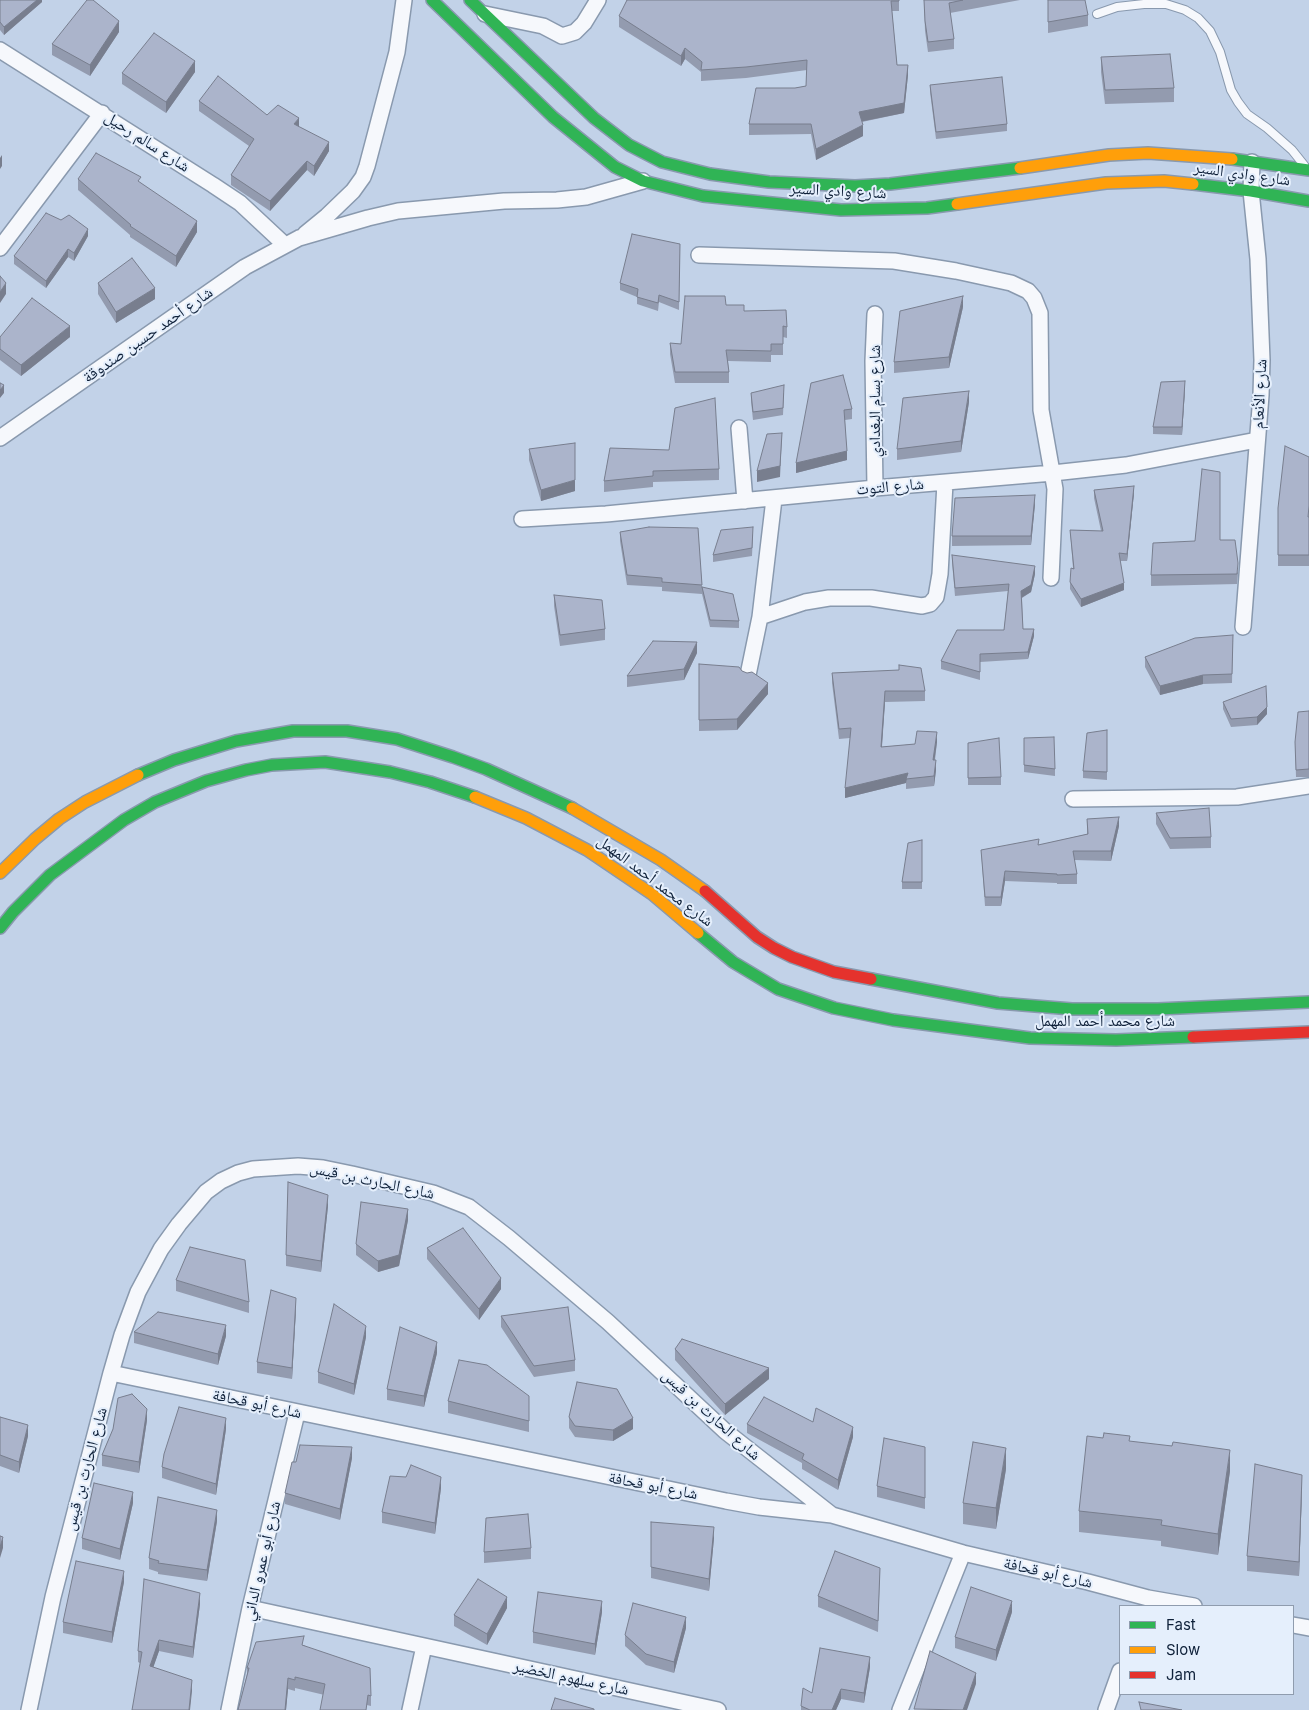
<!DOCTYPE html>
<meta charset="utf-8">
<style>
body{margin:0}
#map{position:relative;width:1309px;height:1710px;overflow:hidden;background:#c2d2e8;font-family:Inter,sans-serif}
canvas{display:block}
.legend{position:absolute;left:1119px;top:1605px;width:175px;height:90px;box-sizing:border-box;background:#e5effc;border:1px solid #8f9cae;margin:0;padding:6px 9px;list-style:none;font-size:15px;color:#0e2039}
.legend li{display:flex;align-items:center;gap:10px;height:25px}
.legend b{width:25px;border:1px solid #8f9cae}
</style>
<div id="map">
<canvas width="1309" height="1710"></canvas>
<ul class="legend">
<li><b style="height:6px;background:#30b455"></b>Fast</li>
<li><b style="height:6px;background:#ff9f0a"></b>Slow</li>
<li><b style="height:6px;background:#e5322d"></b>Jam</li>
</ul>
</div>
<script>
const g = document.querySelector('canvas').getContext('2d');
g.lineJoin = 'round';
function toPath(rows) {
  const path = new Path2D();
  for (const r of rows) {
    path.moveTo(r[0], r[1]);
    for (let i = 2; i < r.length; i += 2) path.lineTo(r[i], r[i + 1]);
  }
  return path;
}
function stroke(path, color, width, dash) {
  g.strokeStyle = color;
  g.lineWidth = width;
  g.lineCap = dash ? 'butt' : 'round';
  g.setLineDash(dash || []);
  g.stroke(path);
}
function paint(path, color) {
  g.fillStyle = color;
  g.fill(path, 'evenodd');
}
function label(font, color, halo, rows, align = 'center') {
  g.font = font + ' Inter,"Noto Naskh Arabic",sans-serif';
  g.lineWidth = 4;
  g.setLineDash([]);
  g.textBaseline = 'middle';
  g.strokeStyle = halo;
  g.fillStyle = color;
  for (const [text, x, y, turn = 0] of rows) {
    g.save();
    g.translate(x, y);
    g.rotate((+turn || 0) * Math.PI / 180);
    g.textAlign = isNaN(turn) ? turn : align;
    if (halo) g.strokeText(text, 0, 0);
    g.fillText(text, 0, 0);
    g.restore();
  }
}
const lane = toPath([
 [1097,14,1117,7,1144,4,1166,4,1185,10,1198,18,1210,31,1220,52,1231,90,1238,102,1247,114,1267,128,1292,150,1304,165]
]);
const street = toPath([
 [485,14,543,26,562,36,575,32,584,23,598,0],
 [0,50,213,185,240,203,285,245],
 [305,234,327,216,353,191,363,177,367,166,397,52,404,0],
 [0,248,102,113],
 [699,255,894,261,956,271,1011,283,1028,291,1034,298,1040,313,1041,410,1055,489,1051,578],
 [875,314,873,361,875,488],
 [739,428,745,501],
 [0,438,245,267,299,238,368,218,398,211,504,201,557,200,586,197,643,181],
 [522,519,606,514,875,488,1053,473,1126,465,1257,440],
 [760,617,805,602,829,598,871,598,922,606,930,604,936,597,940,574,945,483],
 [1243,627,1261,395,1262,360,1258,259,1251,191,1252,162],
 [748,675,760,617,774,499],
 [1073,799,1237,797,1309,786],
 [111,1373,726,1501,759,1507,832,1515,963,1553,1088,1582,1148,1598,1194,1606],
 [250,1608,718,1710],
 [1293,1625,1309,1628],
 [29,1710,53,1597,111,1373,122,1335,138,1292,161,1249,179,1224,206,1192,221,1181,238,1173,253,1169,298,1166,323,1168,352,1174,433,1193,469,1207,509,1238,608,1322,725,1431,832,1515],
 [229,1710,250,1608,297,1413],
 [410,1710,424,1646],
 [900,1710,963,1553],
 [1106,1710,1120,1671]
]);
const fast = toPath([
 [432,0,553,117,615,167,643,181,703,196,841,210,927,208,957,204],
 [470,0,594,118,629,145,662,162,710,174,769,182,855,186,890,184,1020,168],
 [1232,159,1309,170],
 [1193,184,1251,191,1309,201],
 [138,775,174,760,236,741,293,731,347,731,397,739,453,757,486,769,572,808],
 [0,928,13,912,50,875,124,820,155,802,206,781,246,770,272,765,325,762,390,772,430,782,475,797],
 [698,933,733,962,778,989,834,1008,893,1020,1030,1038,1116,1040,1193,1037],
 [871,979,998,1003,1072,1009,1158,1009,1309,1002]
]);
const slow = toPath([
 [1020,168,1109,155,1148,153,1232,159],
 [957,204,1106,183,1164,181,1193,184],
 [475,797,526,818,587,850,652,894,698,933],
 [572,808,661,860,705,891],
 [0,873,35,839,59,819,85,802,138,775]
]);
const jam = toPath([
 [705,891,757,937,774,948,792,957,834,972,871,979],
 [1193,1037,1309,1032]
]);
stroke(lane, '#8999ae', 10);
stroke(street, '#8999ae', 18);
stroke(fast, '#8999ae', 14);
stroke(slow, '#8999ae', 14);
stroke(jam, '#8999ae', 14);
stroke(lane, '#f6f8fc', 8);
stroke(street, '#f6f8fc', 15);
stroke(fast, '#30b455', 11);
stroke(slow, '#ff9f0a', 11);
stroke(jam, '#e5322d', 11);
paint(toPath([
 [0,0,42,0,42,2,4,35,0,30],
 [899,0,899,11,892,11,897,65,908,75,904,113,862,122,863,136,816,160,811,134,749,135,749,124,795,88,806,86,807,70,746,78,701,81,701,72,685,59,681,66,619,27,619,16],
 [924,0,1020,0,950,13,954,39,954,49,928,52,925,31],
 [1048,0,1088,15,1088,26,1048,33],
 [119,32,90,76,52,55,52,44],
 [1101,57,1174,88,1174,102,1105,104,1101,72],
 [195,72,166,113,122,84,122,73],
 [930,85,1007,124,1007,131,936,139,930,92],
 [199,101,267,115,299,127,329,151,314,176,307,170,270,211,231,185,231,175,249,146,199,111],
 [78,179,141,183,197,232,176,267,130,237,130,235,78,190],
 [88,236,74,261,68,257,46,288,14,264,14,256],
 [680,244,679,310,659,302,658,311,637,304,637,297,620,290,620,283],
 [98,283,155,299,116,323,98,294],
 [726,305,744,311,787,327,787,338,783,337,783,355,771,355,771,362,728,361,729,372,729,383,675,383,670,354,670,343,681,344],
 [963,307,949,368,894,373,894,362],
 [0,337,70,337,21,376,0,360],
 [811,383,852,409,852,419,845,420,847,460,796,473],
 [1185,389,1182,435,1153,434,1153,427],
 [751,393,784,393,783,415,753,420,751,401],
 [969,402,961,452,897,460,897,449],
 [610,448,719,469,719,480,653,482,653,487,604,492,604,481],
 [529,449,575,491,541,501,529,460],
 [1309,457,1309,566,1278,566,1278,508],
 [1094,490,1134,493,1127,561,1120,561,1124,590,1081,607,1070,589,1070,582,1073,568,1070,530,1101,531,1094,498],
 [1035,504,1031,545,952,546,952,536],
 [698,528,702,587,739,621,739,628,710,627,702,594,662,591,662,587,627,585,620,541,620,532],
 [753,534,752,556,713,562,713,555],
 [1220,540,1238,573,1237,584,1151,586,1151,575],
 [952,555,1035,574,1031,592,1022,598,1023,629,1034,636,1028,659,980,662,980,680,941,669,941,661,1004,630,1008,591,955,596,952,562],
 [554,595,605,629,605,640,560,646,554,606],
 [1233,635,1232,683,1203,684,1160,695,1145,667,1145,657],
 [697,653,684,680,627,687,627,676],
 [699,664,742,671,768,694,737,730,699,731],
 [832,673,925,691,925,701,885,702,882,747,937,742,935,760,936,770,934,786,906,789,906,783,845,798,850,738,839,739,832,683],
 [1223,702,1267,714,1257,725,1231,727,1223,709],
 [1309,711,1309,777,1296,777,1295,742],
 [1107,730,1107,780,1083,778,1083,771],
 [1024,738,1055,769,1055,776,1024,772],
 [968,743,1001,777,1001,785,968,785],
 [1156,813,1211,837,1211,848,1170,849,1156,824],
 [1087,819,1119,826,1111,861,1074,860,1077,874,1077,884,1057,884,1057,883,1005,881,1001,906,985,906,981,850,1039,845,1087,834],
 [922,840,922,889,902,889,902,882],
 [328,1206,321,1272,286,1266,286,1255],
 [408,1220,399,1266,378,1272,356,1255,356,1244],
 [427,1248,501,1289,479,1320,427,1259],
 [176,1280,249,1302,249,1313,176,1291],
 [296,1309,292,1379,257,1373,257,1362],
 [501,1316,575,1360,575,1371,534,1377,501,1327],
 [134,1332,226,1336,218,1365,134,1343],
 [366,1337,354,1395,318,1383,318,1372],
 [675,1349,769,1379,725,1415,675,1360],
 [437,1353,424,1407,387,1400,387,1389],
 [529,1396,529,1432,448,1413,448,1401],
 [0,1417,28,1436,19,1473,0,1466],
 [569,1417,633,1429,613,1441,575,1437,569,1428],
 [147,1420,139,1473,102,1466,102,1455,113,1429],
 [747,1424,853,1437,838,1490,802,1469,802,1463,747,1433],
 [226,1429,216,1495,162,1478,162,1467],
 [925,1447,925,1509,877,1497,877,1486],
 [352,1458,340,1520,285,1504,285,1493,296,1462],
 [1006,1469,996,1529,963,1524,963,1503],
 [1230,1471,1218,1555,1161,1546,1161,1541,1079,1532,1079,1511],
 [441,1488,435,1534,382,1523,382,1512],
 [1302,1490,1299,1576,1247,1571,1247,1556],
 [133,1503,120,1560,82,1549,82,1538],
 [217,1521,207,1581,158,1574,158,1572,149,1569,149,1558],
 [651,1522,714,1538,709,1591,651,1578],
 [531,1548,531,1559,484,1563,484,1552],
 [880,1568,878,1632,818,1607,818,1596],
 [124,1582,112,1643,63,1633,63,1622],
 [200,1604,193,1658,159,1651,153,1667,192,1691,138,1662,138,1651],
 [507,1608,487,1645,454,1626,454,1615],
 [602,1612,595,1655,533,1643,533,1632],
 [1012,1612,996,1661,955,1648,955,1637],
 [686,1628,674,1673,646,1665,625,1646,625,1635],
 [304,1645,371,1696,371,1706,295,1688,295,1691,288,1689,286,1710,238,1710,247,1674,247,1668],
 [870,1667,864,1703,841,1699,836,1710,801,1710,801,1706,812,1693]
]), '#939baf');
paint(toPath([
 [37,0,42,0,42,2,4,35,4,27],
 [119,21,119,32,90,76,90,65],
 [685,48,685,59,681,66,681,56],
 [195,61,195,72,166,113,166,102],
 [908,65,908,75,904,113,859,122,859,112],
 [299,118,299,128,294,124],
 [863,125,863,136,816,160,816,149],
 [329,142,329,151,314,176,314,166],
 [2,155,2,166,0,169,0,158],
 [307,161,307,170,270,211,270,201],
 [197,221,197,232,176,267,176,256],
 [88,229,88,236,74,261,74,253],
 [68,249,68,257,46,288,46,281],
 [6,283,6,294,0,303,0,292],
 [155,288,155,299,116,323,116,312],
 [963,296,963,307,949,368,949,357],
 [70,326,70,337,21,376,21,365],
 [1185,381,1185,389,1182,435,1182,427],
 [4,385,4,393,0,398,0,390],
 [969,391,969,402,961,452,961,441],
 [782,433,780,477,757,482,757,471],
 [847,451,847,460,796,473,796,463],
 [575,480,575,491,541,501,541,490],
 [1134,486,1134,493,1127,561,1127,554],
 [1035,495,1035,504,1031,545,1031,536],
 [1035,566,1035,574,1031,592,1021,598,1021,591],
 [1124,583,1124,590,1081,607,1081,599],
 [1034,629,1034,636,1028,659,1028,652],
 [697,642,697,653,684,680,684,669],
 [1203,675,1203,684,1160,695,1160,686],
 [768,683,768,694,737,730,737,719],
 [885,691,885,702,881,758,881,747],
 [1267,707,1267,714,1257,725,1257,717],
 [937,732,937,742,933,770,933,760],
 [936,760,936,770,934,786,934,776],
 [908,773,906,783,845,798,845,788],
 [1119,817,1119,826,1111,861,1111,851],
 [1005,871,1005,881,1001,906,1001,897],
 [328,1195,328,1206,321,1272,321,1261],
 [408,1209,408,1220,399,1266,378,1272,378,1261],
 [501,1278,501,1289,479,1320,479,1309],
 [296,1298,296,1309,292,1379,292,1368],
 [226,1325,226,1336,218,1365,218,1354],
 [366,1326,366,1337,354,1395,354,1384],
 [437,1342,437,1353,424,1407,424,1396],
 [769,1368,769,1379,725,1415,725,1404],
 [147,1409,147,1420,139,1473,139,1462],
 [226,1418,226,1429,216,1495,216,1484],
 [633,1418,633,1429,613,1441,613,1430],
 [28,1425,28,1436,19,1473,19,1462],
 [853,1427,853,1437,838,1490,838,1480],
 [352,1447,352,1458,340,1520,340,1509],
 [1006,1448,1006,1469,996,1529,996,1508],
 [1230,1450,1230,1471,1218,1555,1218,1534],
 [1302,1475,1302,1490,1299,1576,1299,1562],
 [441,1477,441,1488,435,1534,435,1523],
 [133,1492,133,1503,120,1560,120,1549],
 [217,1510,217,1521,207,1581,207,1570],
 [714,1527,714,1538,709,1591,709,1579],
 [3,1537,3,1548,0,1558,0,1547],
 [124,1571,124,1582,112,1643,112,1632],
 [200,1593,200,1604,193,1658,193,1647],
 [507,1597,507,1608,487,1645,487,1634],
 [602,1601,602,1612,595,1655,595,1644],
 [1012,1601,1012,1612,996,1661,996,1650],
 [686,1617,686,1628,674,1673,674,1662],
 [159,1640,159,1651,150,1677,150,1666],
 [870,1657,870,1667,864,1703,864,1693],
 [976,1673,976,1684,967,1710,963,1710],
 [288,1678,288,1689,286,1710,285,1710],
 [192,1680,192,1691,190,1710,189,1710],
 [841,1689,841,1699,836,1710,832,1710]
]), '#787e8e');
const building = toPath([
 [0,0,37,0,4,27,0,22,0,0],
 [87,0,93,0,119,21,90,65,52,44,87,0],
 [627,0,899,0,899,1,891,1,897,65,908,65,904,103,859,112,863,125,816,149,811,124,749,124,756,88,795,88,806,86,807,60,746,67,701,70,702,62,685,48,681,56,619,16,627,0],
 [924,0,963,0,949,3,954,39,928,42,925,21,924,0],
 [1048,0,1085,0,1088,15,1048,22,1048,0],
 [154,33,195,61,166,102,122,73,154,33],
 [1170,54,1174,88,1105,90,1101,57,1170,54],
 [218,76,267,115,278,105,299,118,294,124,329,142,314,166,307,161,270,201,231,175,254,139,199,101,218,76],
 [1002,77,1007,124,936,132,930,85,1002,77],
 [96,153,141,177,138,181,197,221,176,256,130,226,131,225,78,179,96,153],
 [46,213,61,220,69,215,88,229,74,253,68,249,46,281,14,256,46,213],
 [632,234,680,244,679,302,659,295,658,303,637,297,638,289,620,283,632,234],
 [132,258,155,288,116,312,98,283,132,258],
 [0,276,6,283,0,292,0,276],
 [685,296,725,296,726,305,744,305,744,311,786,310,787,327,783,326,783,344,771,344,771,351,726,350,729,372,675,372,670,343,681,344,685,296],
 [963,296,949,357,894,362,900,311,963,296],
 [32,298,70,326,21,365,0,349,0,337,32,298],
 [843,375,852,409,844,410,847,451,796,463,811,383,843,375],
 [1185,381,1182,427,1153,427,1161,382,1185,381],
 [0,383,4,385,0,390,0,383],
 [784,385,783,408,753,412,751,393,784,385],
 [969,391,961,441,897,449,903,398,969,391],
 [715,398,719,469,653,471,653,476,604,481,610,448,669,450,675,408,715,398],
 [782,433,780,466,757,471,767,434,782,433],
 [575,443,575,480,541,490,529,449,575,443],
 [1285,446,1309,457,1309,506,1308,517,1309,517,1309,555,1278,555,1278,508,1285,446],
 [1202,469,1220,472,1220,540,1235,540,1238,563,1237,574,1151,575,1153,543,1195,541,1202,469],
 [1134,486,1127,554,1119,553,1124,583,1081,599,1070,582,1071,568,1074,569,1070,530,1103,531,1094,490,1134,486],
 [1035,495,1031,536,952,536,955,498,1035,495],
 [649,527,698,528,702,585,662,582,662,578,627,575,620,532,649,527],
 [753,527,752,548,713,555,721,530,753,527],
 [952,555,1035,566,1031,585,1021,591,1023,629,1034,629,1028,652,980,654,980,672,941,661,957,630,1004,630,1009,584,955,588,952,555],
 [702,587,733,594,739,621,710,620,702,587],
 [554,595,602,600,605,629,560,635,554,595],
 [1233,635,1232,674,1203,675,1160,686,1145,657,1195,638,1233,635],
 [653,641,697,642,684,669,627,676,653,641],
 [699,664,739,667,742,671,747,673,752,672,768,683,737,719,699,720,699,664],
 [899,665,921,668,925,691,885,691,881,747,915,744,917,731,937,732,933,760,936,760,934,776,906,779,908,773,845,788,851,728,839,729,832,673,899,670,899,665],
 [1266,686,1267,707,1257,717,1231,719,1223,702,1266,686],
 [1309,711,1309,769,1296,770,1295,742,1298,712,1309,711],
 [1107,730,1107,772,1083,771,1087,733,1107,730],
 [1054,737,1055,769,1024,765,1024,738,1054,737],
 [999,738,1001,777,968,778,968,743,999,738],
 [1209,808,1211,837,1170,838,1156,813,1209,808],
 [1119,817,1111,851,1073,851,1077,874,1057,875,1057,874,1005,871,1001,897,985,897,981,850,1039,839,1038,845,1088,834,1087,819,1119,817],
 [922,840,922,882,902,882,908,843,922,840],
 [288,1182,328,1195,321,1261,286,1255,288,1182],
 [361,1202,408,1209,399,1255,378,1261,356,1244,361,1202],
 [463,1228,501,1278,479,1309,427,1248,463,1228],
 [190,1247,245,1260,249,1302,176,1280,190,1247],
 [271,1290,296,1298,292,1368,257,1362,271,1290],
 [334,1304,366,1326,354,1384,318,1372,334,1304],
 [568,1307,575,1360,534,1366,501,1316,568,1307],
 [158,1312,226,1325,218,1354,134,1332,158,1312],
 [400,1327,437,1342,424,1396,387,1389,400,1327],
 [682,1339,769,1368,725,1404,675,1349,682,1339],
 [459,1360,487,1365,529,1396,529,1421,448,1401,459,1360],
 [577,1382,617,1389,633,1418,613,1430,575,1426,569,1417,577,1382],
 [132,1394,147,1409,139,1462,102,1455,113,1429,118,1398,132,1394],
 [764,1397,813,1422,816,1408,853,1427,838,1480,802,1459,804,1454,747,1424,764,1397],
 [179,1407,226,1418,216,1484,162,1467,164,1454,179,1407],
 [0,1417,28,1425,19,1462,0,1455,0,1417],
 [1104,1433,1130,1436,1129,1441,1172,1446,1173,1442,1230,1450,1218,1534,1161,1525,1162,1520,1079,1511,1087,1436,1103,1438,1104,1433],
 [884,1438,925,1447,925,1498,877,1486,884,1438],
 [973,1442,1006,1448,996,1508,963,1503,973,1442],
 [300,1445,352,1447,340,1509,285,1493,292,1462,296,1462,300,1445],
 [1255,1464,1302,1475,1299,1562,1247,1556,1255,1464],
 [411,1465,441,1477,435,1523,382,1512,390,1476,406,1477,411,1465],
 [94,1483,133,1492,120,1549,82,1538,94,1483],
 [158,1497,217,1510,207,1570,158,1563,159,1561,149,1558,158,1497],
 [528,1514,531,1548,484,1552,486,1518,528,1514],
 [651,1522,714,1527,709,1579,651,1567,651,1522],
 [0,1536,3,1537,0,1547,0,1536],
 [835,1551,880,1568,878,1621,818,1596,835,1551],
 [76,1561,124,1571,112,1632,63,1622,76,1561],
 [144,1579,200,1593,193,1647,159,1640,150,1666,192,1680,189,1710,132,1710,142,1652,138,1651,144,1579],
 [478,1579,507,1597,487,1634,454,1615,478,1579],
 [971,1587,1012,1601,996,1650,955,1637,971,1587],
 [538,1592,602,1601,595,1644,533,1632,538,1592],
 [633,1603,686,1617,674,1662,646,1654,625,1635,633,1603],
 [304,1636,302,1645,370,1668,371,1696,368,1695,366,1710,320,1710,325,1684,295,1677,295,1680,288,1678,285,1710,238,1710,249,1668,247,1668,256,1642,304,1636],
 [820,1648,870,1657,864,1693,841,1689,832,1710,810,1710,801,1706,803,1688,812,1693,820,1648],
 [930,1651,976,1673,963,1710,914,1709,930,1651],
 [555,1698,594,1709,594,1710,551,1710,555,1698],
 [1139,1702,1182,1710,1141,1710,1139,1702]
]);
paint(building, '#abb4cb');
stroke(building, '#787e8e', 1);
label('16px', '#0e2039', '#e5effc', [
 ["شارع سالم رحيل",147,142,33],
 ["شارع وادي السير",1242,174,8],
 ["شارع وادي السير",838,191,3],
 ["شارع أحمد حسين صندوقة",148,335,-35],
 ["شارع الأنعام",1260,394,-87],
 ["شارع بسام البغدادي",875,401,-90],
 ["شارع التوت",890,487,-5],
 ["شارع محمد أحمد المهمل",655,881,37],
 ["شارع محمد أحمد المهمل",1105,1021],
 ["شارع الحارث بن قيس",372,1181,12],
 ["شارع أبو قحافة",257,1404,12],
 ["شارع الحارث بن قيس",711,1415,42],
 ["شارع الحارث بن قيس",86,1469,-75],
 ["شارع أبو قحافة",653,1486,11],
 ["شارع أبو عمرو الداني",262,1561,-77],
 ["شارع أبو قحافة",1048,1573,13],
 ["شارع سلهوم الخضير",571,1678,12]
]);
</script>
